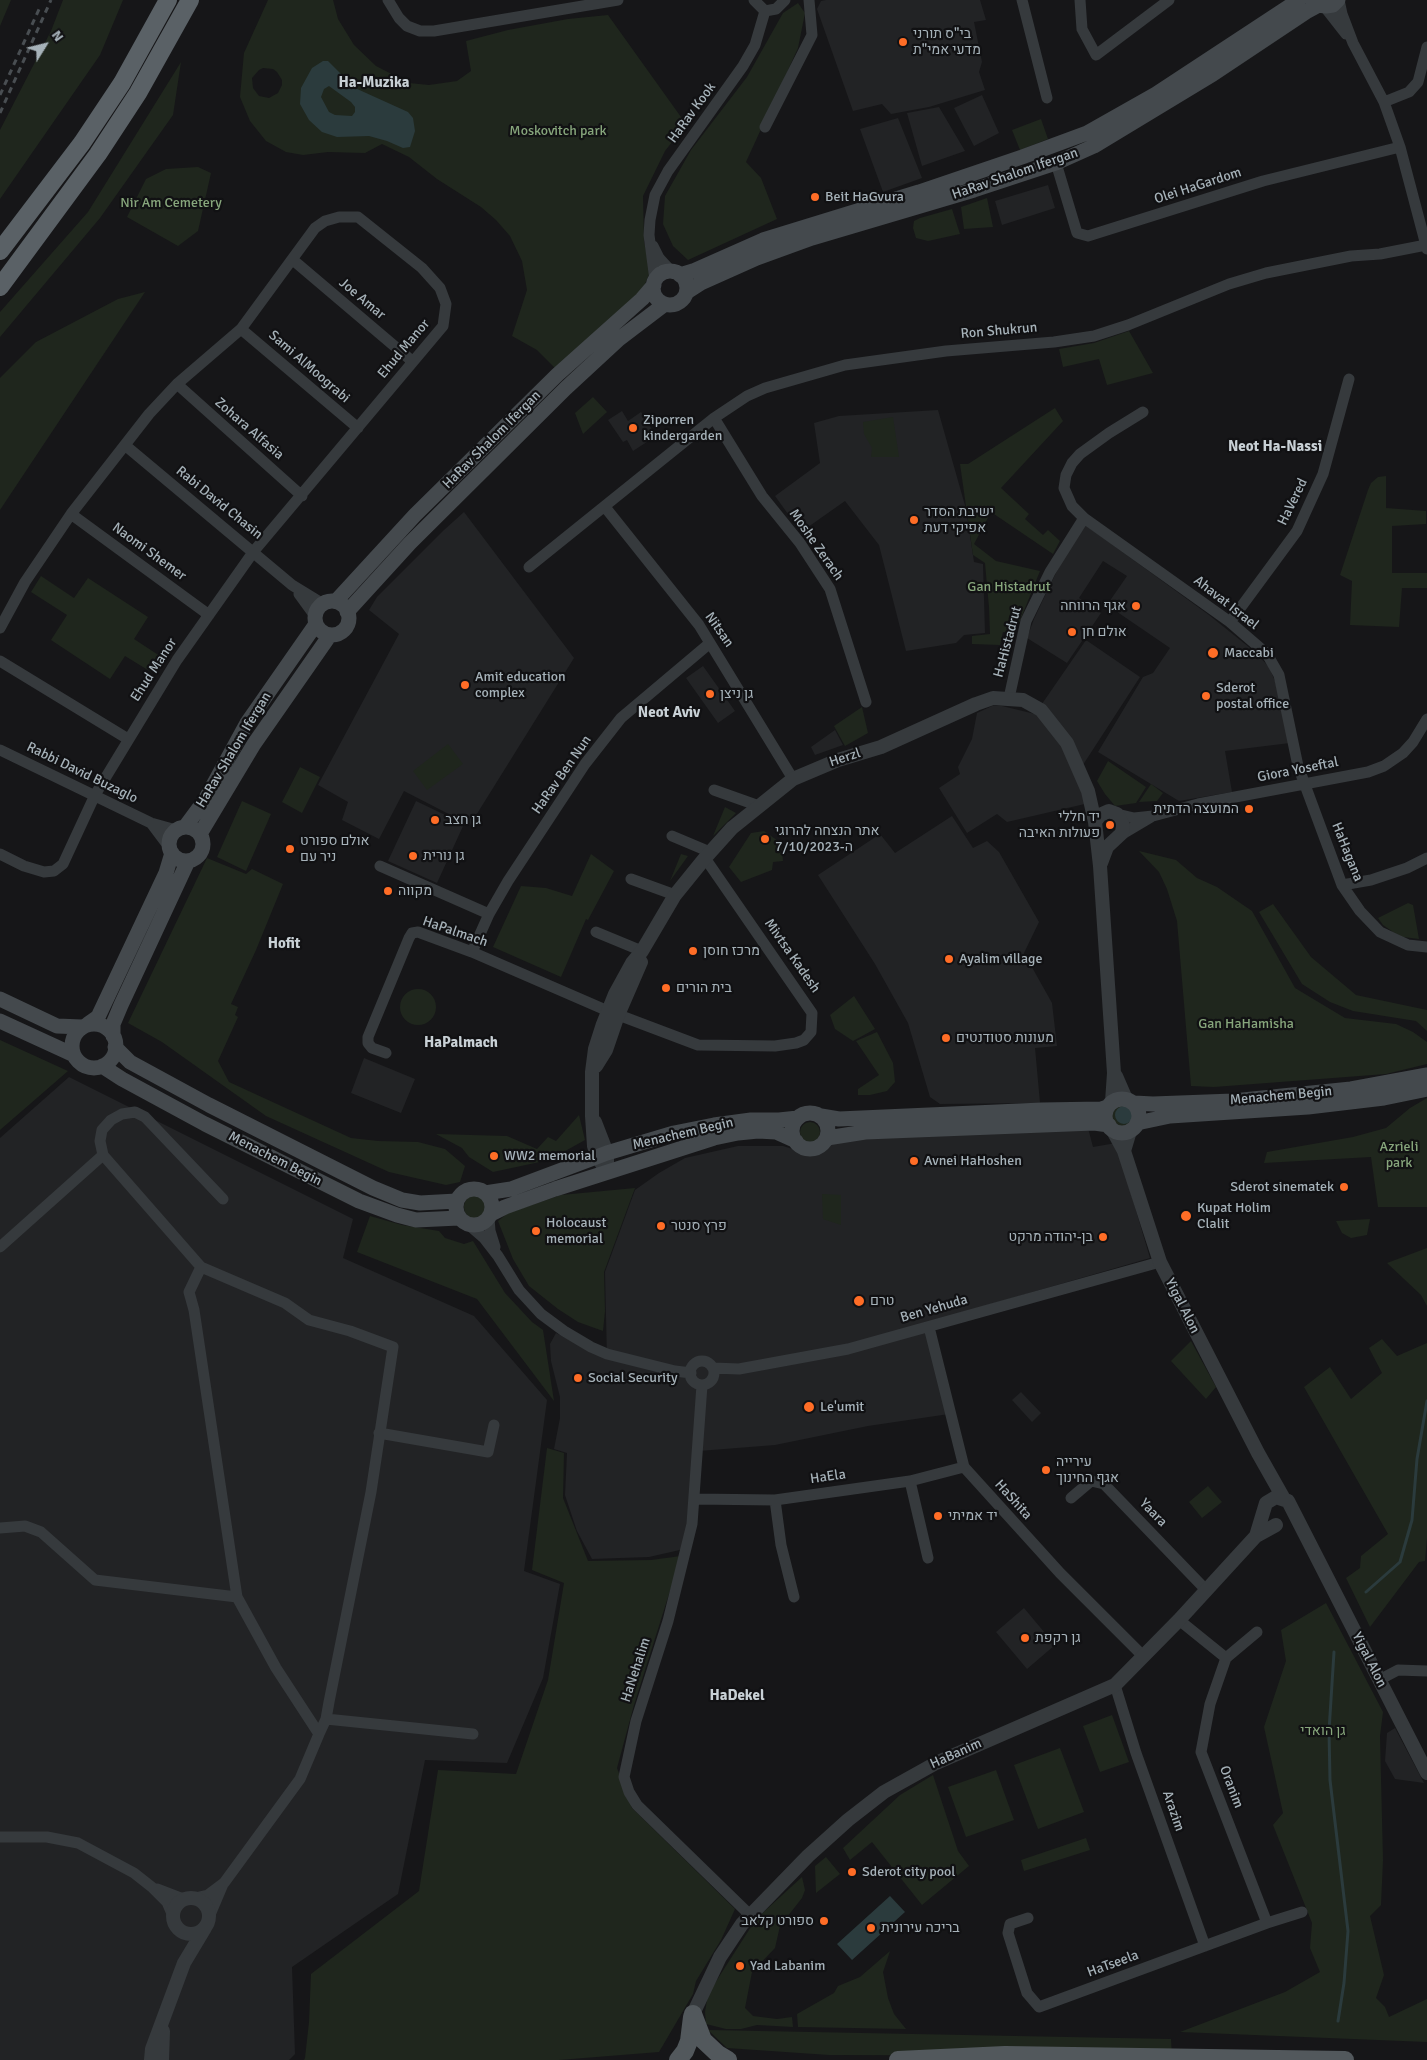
<!DOCTYPE html>
<meta charset="utf-8">
<style>
body{margin:0}
#map{position:relative;width:1427px;height:2060px;overflow:hidden;background:#161618;font-family:Signika,sans-serif}
canvas{display:block}
.north{position:absolute;left:20px;top:20px;width:50px;height:50px;-webkit-text-stroke:4px #111113;paint-order:stroke;rotate:54deg;font-size:14px;font-weight:700;line-height:20px;text-align:center;color:#a6b2b9}
.north::after{content:'';display:block;margin:auto;width:18px;height:22px;background:#a6b2b9;clip-path:polygon(50% 0,100% 100%,50% 72%,0 100%)}
</style>
<div id="map">
<canvas width="1427" height="2060"></canvas>
<div class="north">N</div>
</div>
<script>
const g = document.querySelector('canvas').getContext('2d');
g.lineJoin = 'round';
function paint(path, color) {
  g.fillStyle = color;
  g.fill(path, 'evenodd');
}
function toPath(rows) {
  const path = new Path2D();
  for (const r of rows) {
    if (r.length === 3) {
      path.moveTo(r[0] + r[2], r[1]);
      path.arc(r[0], r[1], r[2], 0, 2 * Math.PI);
      continue;
    }
    path.moveTo(r[0], r[1]);
    for (let i = 2; i < r.length; i += 2) path.lineTo(r[i], r[i + 1]);
  }
  return path;
}
function stroke(path, color, width, dash) {
  g.strokeStyle = color;
  g.lineWidth = width;
  g.lineCap = dash ? 'butt' : 'round';
  g.setLineDash(dash || []);
  g.stroke(path);
}
function label(font, color, halo, rows, align = 'center') {
  g.font = font + ' Signika,Heebo,sans-serif';
  g.lineWidth = 4.5;
  g.setLineDash([]);
  g.textBaseline = 'middle';
  g.strokeStyle = halo;
  g.fillStyle = color;
  for (const [text, x, y, turn = 0] of rows) {
    g.save();
    g.translate(x, y);
    g.rotate((+turn || 0) * Math.PI / 180);
    g.textAlign = isNaN(turn) ? turn : align;
    if (halo) g.strokeText(text, 0, 0);
    g.fillText(text, 0, 0);
    g.restore();
  }
}
paint(toPath([
 [826,0,980,0,986,20,974,22,982,62,979,72,985,90,929,107,891,114,882,104,853,111,817,9,821,1],
 [982,95,999,133,974,146,954,108],
 [939,107,965,151,922,166,907,113],
 [898,118,922,178,883,192,860,129],
 [1048,185,1055,208,1002,225,995,201],
 [938,410,966,509,974,562,983,564,985,633,964,635,956,643,906,651,879,545,845,501,801,532,775,496,820,463,814,423,839,416],
 [622,411,628,421,641,412,656,436,633,451,627,440,623,442,608,420],
 [464,512,574,658,470,825,404,791,379,839,342,820,348,802,318,785,399,634,369,610,377,597,444,530],
 [1084,524,1209,615,1255,652,1269,667,1275,681,1290,743,1225,751,1232,792,1179,801,1098,752,1143,677,1153,673,1170,648,1107,605,1127,576,1103,561,1079,598,1101,613,1067,663,1027,638,1034,619,1050,585,1071,543],
 [1086,640,1140,677,1079,771,1089,803,1007,822,997,814,967,833,939,788,960,774,958,767,972,739,977,713,992,706,1002,706,1035,714],
 [703,666,735,711,718,723,686,678],
 [835,730,843,745,815,755,811,747],
 [416,801,464,824,437,883,388,861],
 [952,816,973,848,987,841,999,852,1039,922,1024,953,1052,1003,1057,1046,1035,1048,1040,1103,940,1104,930,1097,908,1023,875,964,818,875,880,834,895,853],
 [364,1058,415,1079,401,1113,351,1093],
 [69,1077,353,1219,343,1258,474,1316,547,1400,524,1571,560,1584,543,1678,507,1763,425,1760,398,1894,292,1967,295,2054,289,2060,0,2060,0,1138],
 [1088,1128,1093,1147,1116,1143,1150,1258,926,1323,949,1414,868,1426,775,1445,699,1451,684,1549,649,1557,592,1559,577,1531,565,1495,567,1453,554,1449,560,1418,560,1397,551,1361,550,1344,556,1333,607,1359,605,1272,635,1190,659,1173,685,1158,738,1146,783,1146,809,1154,843,1138],
 [1021,1392,1041,1413,1032,1422,1012,1400],
 [1024,1608,1055,1645,1027,1669,996,1632],
 [1395,1728,1424,1783,1395,1779,1385,1761,1387,1733]
]), '#222325');
paint(toPath([
 [0,0,11,0,0,26],
 [63,0,123,0,100,55,0,199,0,130,51,31],
 [268,0,333,0,338,19,354,45,376,66,409,83,429,85,457,81,471,71,466,41,508,30,568,19,608,15,686,124,665,151,643,196,644,241,650,272,641,294,555,368,537,350,512,336,527,290,522,261,510,236,496,220,481,207,437,179,409,157,382,144,365,153,328,152,303,155,286,152,266,141,250,121,240,97,244,53],
 [263,68,273,69,277,72,282,80,282,85,278,93,269,98,259,96,253,88,252,78,259,70],
 [798,3,805,13,798,48,746,162,761,178,777,219,688,260,673,246,663,224,665,196,691,150,747,77,783,13],
 [181,62,173,115,100,218,0,337,0,312,88,212],
 [1041,119,1048,139,1020,150,1012,130],
 [198,167,211,173,198,231,178,246,127,217,146,179,166,169],
 [987,198,993,227,964,229,961,207],
 [952,209,960,234,928,241,916,238,913,228,914,221,920,218],
 [145,292,0,510,0,378,36,342,118,299],
 [1129,331,1153,373,1107,385,1099,359,1063,367,1059,349,1094,343],
 [593,397,607,412,583,434,575,413],
 [1055,408,1063,421,1001,488,1029,514,1025,519,1043,535,1048,530,1060,541,1053,554,991,512,974,544,996,561,1040,571,1015,633,1003,632,1000,645,972,644,972,636,990,634,989,607,985,563,973,555,960,464,968,464],
 [893,417,899,457,871,457,872,448,864,434,863,422],
 [1386,476,1386,508,1426,511,1426,524,1392,526,1392,573,1427,573,1427,588,1402,588,1399,627,1350,625,1352,581,1340,575,1368,490,1371,483,1378,477],
 [41,576,74,598,88,578,148,617,134,639,166,660,156,675,125,656,110,679,51,640,67,615,31,592],
 [862,707,868,733,845,746,834,726],
 [448,744,463,764,427,790,413,771],
 [1108,761,1146,787,1136,803,1115,806,1105,794,1097,781],
 [300,767,320,777,302,813,282,802],
 [1151,784,1163,793,1157,801,1139,802],
 [242,801,271,814,246,871,217,857],
 [725,807,736,813,713,836],
 [764,831,781,843,783,861,773,862,772,870,741,882,729,867,751,833],
 [1139,851,1176,860,1197,878,1217,887,1252,911,1295,988,1345,1018,1396,1024,1413,1032,1427,1042,1427,1064,1386,1074,1214,1087,1191,1086,1177,921,1167,889,1159,872],
 [591,854,614,871,588,920,586,919,561,977,493,947,521,886,546,888,572,896],
 [681,854,688,856,670,881],
 [207,858,246,874,252,869,283,884,256,950,231,1004,238,1007,235,1015,238,1017,218,1061,229,1082,351,1138,378,1141,418,1142,445,1149,465,1166,460,1182,446,1185,389,1172,266,1116,162,1042,128,1023],
 [1408,903,1413,905,1419,939,1403,937,1393,932,1383,925,1378,918],
 [1273,904,1311,957,1356,995,1427,1010,1427,1031,1416,1021,1353,1011,1330,1002,1302,984,1259,912],
 [418,1007,18],
 [854,996,875,1029,853,1041,835,1029,830,1015],
 [877,1032,893,1063,895,1082,887,1091,870,1095,858,1095,858,1089,879,1075,856,1041],
 [0,1040,68,1071,0,1130],
 [1427,1098,1427,1207,1378,1207,1371,1157,1264,1163,1267,1152,1353,1137,1386,1128,1410,1108],
 [1123,1115,13],
 [579,1115,585,1140,549,1160,493,1172,469,1157,462,1148,436,1134,507,1136,537,1149,548,1137,556,1141],
 [810,1132,10],
 [635,1188,604,1272,605,1311,603,1331,578,1322,558,1309,529,1286,513,1259,498,1221,508,1213,561,1195],
 [822,1194,841,1195,841,1225,823,1219],
 [476,1207,12],
 [370,1216,402,1225,439,1231,445,1238,464,1244,473,1241,505,1293,532,1322,543,1330,554,1401,477,1299,357,1252],
 [1370,1219,1367,1235,1351,1238,1342,1233,1336,1221],
 [1427,1248,1427,1306,1421,1295,1387,1263],
 [1382,1339,1397,1356,1427,1343,1427,1538,1425,1561,1419,1562,1370,1627,1346,1578,1360,1568,1361,1556,1388,1534,1304,1387,1330,1367,1351,1399,1382,1373,1369,1348],
 [1191,1341,1216,1387,1206,1399,1171,1361],
 [547,1448,564,1453,563,1498,588,1561,651,1560,681,1556,634,1705,617,1768,632,1808,735,1909,721,1940,696,1981,693,1994,659,2052,559,2060,304,2060,305,2058,309,2022,311,1974,419,1891,438,1770,516,1774,548,1680,564,1583,532,1570],
 [1208,1486,1222,1502,1202,1518,1189,1502],
 [1326,1603,1383,1712,1380,1736,1383,1860,1381,1905,1370,1916,1384,1975,1376,1998,1385,2007,1389,2017,1427,1999,1427,2042,1180,2032,1285,1992,1320,1972,1310,1948,1312,1923,1273,1825,1283,1813,1264,1727,1286,1661,1281,1630],
 [1112,1715,1129,1762,1100,1772,1083,1726],
 [1060,1748,1084,1812,1038,1829,1014,1765],
 [996,1770,1014,1820,966,1837,948,1787],
 [933,1775,958,1851,969,1866,922,1905,872,1842,850,1860,843,1848,900,1795],
 [1086,1838,1090,1850,1024,1871,1021,1860],
 [826,1857,840,1874,816,1893,815,1866],
 [802,1877,805,1890,802,1898,780,1926,775,1948,752,1972,745,2008,753,2016,777,2019,792,2017,793,2027,757,2025,741,2029,726,2029,706,2024,705,2012,708,1994,756,1919],
 [890,1951,883,1972,888,1998,894,2014,906,2029,798,2027,797,2014,834,1993,838,1986,860,1977],
 [708,2030,1171,2039,1172,2056,829,2055,727,2048]
]), '#1f261d');
paint(toPath([
 [323,61,328,61,355,88,408,112,413,118,415,131,410,147,403,148,387,141,369,136,337,137,322,132,309,120,300,104,301,88,312,68],
 [329,86,351,102,355,107,355,112,352,116,335,115,329,112,321,97,324,89],
 [1124,1115,9],
 [890,1896,905,1912,852,1960,837,1944]
]), '#2b3b3d');
stroke(toPath([
 [1366,1592,1400,1562,1412,1520,1417,1459,1427,1401],
 [1334,1652,1329,1731,1330,1780,1348,1931,1344,1983,1338,2021]
]), '#2b3b3d', 3);
stroke(toPath([
 [388,0,399,18,407,26,420,31,434,31,618,0],
 [754,0,765,11,776,9,785,0],
 [1022,0,1047,98],
 [1080,0,1082,29,1096,55,1169,0],
 [1339,0,1342,14,1353,43,1384,102,1400,147,1427,249],
 [1324,6,1346,34],
 [1384,102,1409,92,1418,82,1427,47],
 [765,127,812,35,809,0],
 [1056,163,1077,233,1088,236,1263,181,1400,147],
 [653,246,659,258,671,271],
 [293,260,412,361],
 [655,280,649,235,650,220,655,195,668,171,743,66,755,45,765,11],
 [241,329,358,428],
 [177,384,302,496],
 [1143,412,1109,433,1080,454,1072,463,1066,475,1064,488,1072,506,1084,518,1230,622,1267,654,1279,675,1298,766,1342,885,1360,911,1380,932,1408,945,1427,947],
 [714,418,762,496,800,543,830,589,866,702],
 [126,446,292,585,323,604],
 [605,507,699,625,793,779],
 [71,514,209,615],
 [529,567,714,418,747,396,765,388,845,365,946,351,1054,342,1094,336,1128,325,1229,284,1266,273,1351,256,1380,254,1426,245],
 [299,594,315,616],
 [1230,622,1297,531,1323,474,1349,379],
 [0,628,25,582,71,514,149,414,177,384,241,329,315,228,325,221,339,217,358,217,422,268,440,288,446,304,443,326,254,551,177,660,95,795,63,864,54,871,44,872,24,866,0,854],
 [0,661,128,739],
 [1009,698,1026,621,1050,572,1084,518],
 [0,750,151,823,176,830],
 [714,790,759,806],
 [1117,814,1134,818,1153,816,1198,804,1368,772,1384,766,1403,753,1413,742,1427,719],
 [151,823,169,847],
 [672,836,710,852],
 [1119,836,1151,817],
 [380,866,489,914],
 [631,879,675,895],
 [1342,885,1371,880,1407,868,1427,858],
 [596,932,642,951],
 [472,952,489,914,508,881,585,764,621,718,710,643],
 [386,1053,372,1048,368,1043,368,1037,409,938,412,933,418,932,472,952,608,1011,698,1045,775,1046,796,1043,804,1040,811,1032,812,1013,705,858],
 [223,1199,145,1117,135,1112,122,1114,111,1120,102,1130,100,1141,103,1155,201,1267,285,1303,309,1320,350,1331,393,1347,371,1492,329,1702,326,1719,319,1734],
 [489,1218,490,1231,495,1247],
 [469,1225,484,1238,498,1256,519,1290,541,1314,564,1331,591,1347,607,1354,675,1371,691,1373],
 [0,1247,103,1155],
 [929,1327,964,1467,1060,1573,1143,1656],
 [702,1373,12],
 [713,1368,739,1369,848,1349,1160,1262],
 [702,1385,692,1524,668,1621,636,1721,624,1777,629,1792,637,1805,751,1916],
 [379,1433,488,1452,494,1425],
 [910,1481,928,1558],
 [1071,1498,1091,1481,1104,1484,1207,1591],
 [695,1499,775,1500,910,1481,964,1467],
 [775,1500,781,1545,794,1597],
 [0,1528,25,1526,41,1532,95,1580,237,1597],
 [1179,1620,1226,1658],
 [1257,1632,1226,1658,1210,1704,1201,1752,1267,1923],
 [1379,1680,1398,1670,1427,1671],
 [1115,1685,1136,1753,1205,1946],
 [326,1719,473,1734],
 [0,1837,47,1837,78,1843,134,1873,153,1888,167,1902,173,1916],
 [157,1889,183,1899],
 [195,1898,208,1895,224,1883,300,1779,319,1734,276,1668,237,1597,194,1310,189,1292,201,1267],
 [209,1917,223,1884],
 [1028,1918,1010,1924,1008,1933,1027,1993,1039,2007,1267,1923,1302,1912]
]), '#363a3d', 11);
stroke(toPath([
 [1095,822,1100,815,1109,811,1117,814,1123,825,1122,833,1107,847,1101,863],
 [596,1066,606,1050,618,1015,641,962],
 [1116,1076,1126,1099],
 [595,1122,607,1153,607,1163],
 [1112,1129,1124,1151,1160,1262,1258,1453,1284,1499],
 [1124,1151,1130,1131],
 [607,1172,597,1156,594,1146,592,1116,592,1072,595,1049,603,1024,615,994,632,963,642,951,675,895,705,858,732,828,793,779,838,760,881,747,976,704,993,698,1023,700,1041,710,1067,743,1088,791,1095,822,1100,866,1114,1073,1112,1102],
 [1256,1536,1266,1503,1276,1497,1288,1501,1427,1773],
 [191,1916,18],
 [693,2014,720,1957,742,1924,808,1856,848,1820,884,1792,936,1763,1115,1685,1179,1620,1256,1536,1276,1525],
 [151,2060,152,2049,184,1963,205,1928],
 [162,2060,163,2031]
]), '#363a3d', 14);
stroke(toPath([
 [1312,0,1317,5,1326,6,1333,5,1338,0],
 [670,288,17],
 [680,275,693,271,763,240,919,192,1022,157,1087,133,1156,94,1299,0],
 [687,292,701,283,757,258,812,238,974,190,1056,163,1094,146,1213,74,1306,12,1319,5],
 [336,601,415,515,557,375,642,299,654,285],
 [332,618,17],
 [347,612,410,543,566,388,619,339,665,304],
 [185,827,205,800,247,723,316,624],
 [186,844,17],
 [200,834,254,744,330,635],
 [0,999,57,1026,82,1027],
 [0,1021,74,1055],
 [88,1024,98,1017,166,873,172,853],
 [94,1046,22],
 [113,1036,113,1024,121,1005,188,861],
 [115,1047,130,1062,209,1105,373,1188,402,1200,420,1203,457,1201],
 [102,1066,122,1079,205,1124,359,1201,397,1215,416,1220,459,1218],
 [1122,1116,17],
 [1134,1103,1153,1104,1233,1101,1351,1089,1427,1075],
 [810,1131,18],
 [821,1116,839,1119,1042,1110,1101,1109,1107,1107],
 [1137,1123,1170,1116,1308,1107,1384,1098,1427,1089],
 [827,1138,865,1132,1094,1123,1109,1125],
 [474,1207,18],
 [485,1193,511,1189,607,1153,674,1133,714,1125,751,1120,779,1120,798,1118],
 [491,1214,505,1207,555,1189,714,1138,738,1133,758,1131,776,1132,796,1141]
]), '#44494d', 15);
stroke(toPath([
 [693,2014,703,2040,718,2054,728,2060],
 [678,2060,685,2051,689,2041,692,2017],
 [898,2060,1005,2055,1345,2060]
]), '#52585c', 18);
stroke(toPath([
 [0,251,82,143,122,83,168,0],
 [0,287,98,154,138,93,190,0]
]), '#5a6166', 18);
stroke(toPath([
 [0,95,41,5],
 [0,113,51,0]
]), '#494e52', 3, [6, 5]);
for (const [x, y, r, color] of [
 [903,42,5,"#ff6d26"],
 [815,197,5,"#ff6d26"],
 [633,428,5,"#ff6d26"],
 [914,520,5,"#ff6d26"],
 [1136,606,5,"#ff6d26"],
 [1072,632,5,"#ff6d26"],
 [1213,653,6,"#ff6d26"],
 [465,685,5,"#ff6d26"],
 [710,694,5,"#ff6d26"],
 [1206,696,5,"#ff6d26"],
 [1249,809,5,"#ff6d26"],
 [435,820,5,"#ff6d26"],
 [1110,825,5,"#ff6d26"],
 [765,839,5,"#ff6d26"],
 [290,849,5,"#ff6d26"],
 [413,856,5,"#ff6d26"],
 [388,891,5,"#ff6d26"],
 [693,951,5,"#ff6d26"],
 [949,959,5,"#ff6d26"],
 [666,988,5,"#ff6d26"],
 [946,1038,5,"#ff6d26"],
 [494,1156,5,"#ff6d26"],
 [914,1161,5,"#ff6d26"],
 [1344,1187,5,"#ff6d26"],
 [1186,1216,6,"#ff6d26"],
 [661,1226,5,"#ff6d26"],
 [536,1231,5,"#ff6d26"],
 [1103,1237,5,"#ff6d26"],
 [859,1301,6,"#ff6d26"],
 [578,1378,5,"#ff6d26"],
 [809,1407,6,"#ff6d26"],
 [1046,1470,5,"#ff6d26"],
 [938,1516,5,"#ff6d26"],
 [1025,1638,5,"#ff6d26"],
 [852,1872,5,"#ff6d26"],
 [824,1921,5,"#ff6d26"],
 [871,1928,5,"#ff6d26"],
 [740,1966,5,"#ff6d26"]
]) {
  const dot = new Path2D();
  dot.arc(x, y, r, 0, 2 * Math.PI);
  g.fillStyle = color;
  g.fill(dot);
  stroke(dot, '#111113', 2);
}
label('14px', '#a6b2b9', '#111113', [
 ["בי\"ס תורני",913,34],
 ["מדעי אמי\"ת",913,50],
 ["Beit HaGvura",825,197],
 ["Ziporren",643,420],
 ["kindergarden",643,436],
 ["ישיבת הסדר",924,512],
 ["אפיקי דעת",924,528],
 ["אגף הרווחה",1126,606,"right"],
 ["אולם חן",1082,632],
 ["Maccabi",1224,653],
 ["Amit education",475,677],
 ["complex",475,693],
 ["Sderot",1216,688],
 ["postal office",1216,704],
 ["גן ניצן",720,694],
 ["המועצה הדתית",1239,809,"right"],
 ["יד חללי",1100,817,"right"],
 ["פעולות האיבה",1100,833,"right"],
 ["גן חצב",445,820],
 ["אתר הנצחה להרוגי",775,831],
 ["ה-7/10/2023",775,847],
 ["אולם ספורט",300,841],
 ["ניר עם",300,857],
 ["גן נורית",423,856],
 ["מקווה",398,891],
 ["מרכז חוסן",703,951],
 ["Ayalim village",959,959],
 ["בית הורים",676,988],
 ["מעונות סטודנטים",956,1038],
 ["WW2 memorial",504,1156],
 ["Avnei HaHoshen",924,1161],
 ["Sderot sinematek",1334,1187,"right"],
 ["Kupat Holim",1197,1208],
 ["Clalit",1197,1224],
 ["Holocaust",546,1223],
 ["memorial",546,1239],
 ["פרץ סנטר",671,1226],
 ["בן-יהודה מרקט",1093,1237,"right"],
 ["טרם",870,1301],
 ["Social Security",588,1378],
 ["Le'umit",820,1407],
 ["עירייה",1056,1462],
 ["אגף החינוך",1056,1478],
 ["יד אמיתי",948,1516],
 ["גן רקפת",1035,1638],
 ["Sderot city pool",862,1872],
 ["ספורט קלאב",814,1921,"right"],
 ["בריכה עירונית",881,1928],
 ["Yad Labanim",750,1966]
], 'left');
label('14px', '#a6b2b9', '#111113', [
 ["HaRav Kook",692,113,-54],
 ["HaRav Shalom Ifergan",1015,174,-19],
 ["Olei HaGardom",1198,186,-18],
 ["Joe Amar",362,299,40],
 ["Ron Shukrun",999,331,-5],
 ["Ehud Manor",404,349,-50],
 ["Sami AlMoograbi",309,367,41],
 ["Zohara Alfasia",249,429,41],
 ["HaRav Shalom Ifergan",492,440,-45],
 ["HaVered",1293,502,-64],
 ["Rabi David Chasin",219,503,39],
 ["Moshe Zerach",816,545,55],
 ["Naomi Shemer",149,552,36],
 ["Ahavat Israel",1226,603,38],
 ["Nitsan",719,630,55],
 ["HaHistadrut",1008,642,-75],
 ["Ehud Manor",154,670,-57],
 ["HaRav Shalom Ifergan",234,750,-59],
 ["Herzl",845,758,-18],
 ["Giora Yoseftal",1298,770,-11],
 ["Rabbi David Buzaglo",82,773,26],
 ["HaRav Ben Nun",562,775,-55],
 ["HaHagana",1347,852,68],
 ["HaPalmach",455,932,19],
 ["Mivtsa Kadesh",792,956,55],
 ["Menachem Begin",1281,1096,-5],
 ["Menachem Begin",683,1134,-13],
 ["Menachem Begin",275,1159,27],
 ["Yigal Alon",1182,1306,63],
 ["Ben Yehuda",934,1309,-16],
 ["HaEla",828,1477,-8],
 ["HaShita",1013,1500,48],
 ["Yaara",1153,1513,46],
 ["Yigal Alon",1369,1660,63],
 ["HaNehalim",636,1670,-72],
 ["HaBanim",956,1754,-24],
 ["Oranim",1231,1787,69],
 ["Arazim",1173,1811,71],
 ["HaTseela",1113,1964,-20]
]);
label('14px', '#87a67c', '#111113', [
 ["Moskovitch park",558,131],
 ["Nir Am Cemetery",171,203],
 ["Gan Histadrut",1009,587],
 ["Gan HaHamisha",1246,1024],
 ["Azrieli",1399,1147],
 ["park",1399,1163],
 ["גן הואדי",1323,1731]
]);
label('bold 15px', '#c8d0d5', '#111113', [
 ["Ha-Muzika",374,83],
 ["Neot Ha-Nassi",1275,447],
 ["Neot Aviv",669,713],
 ["Hofit",284,944],
 ["HaPalmach",461,1043],
 ["HaDekel",737,1696]
]);
</script>
